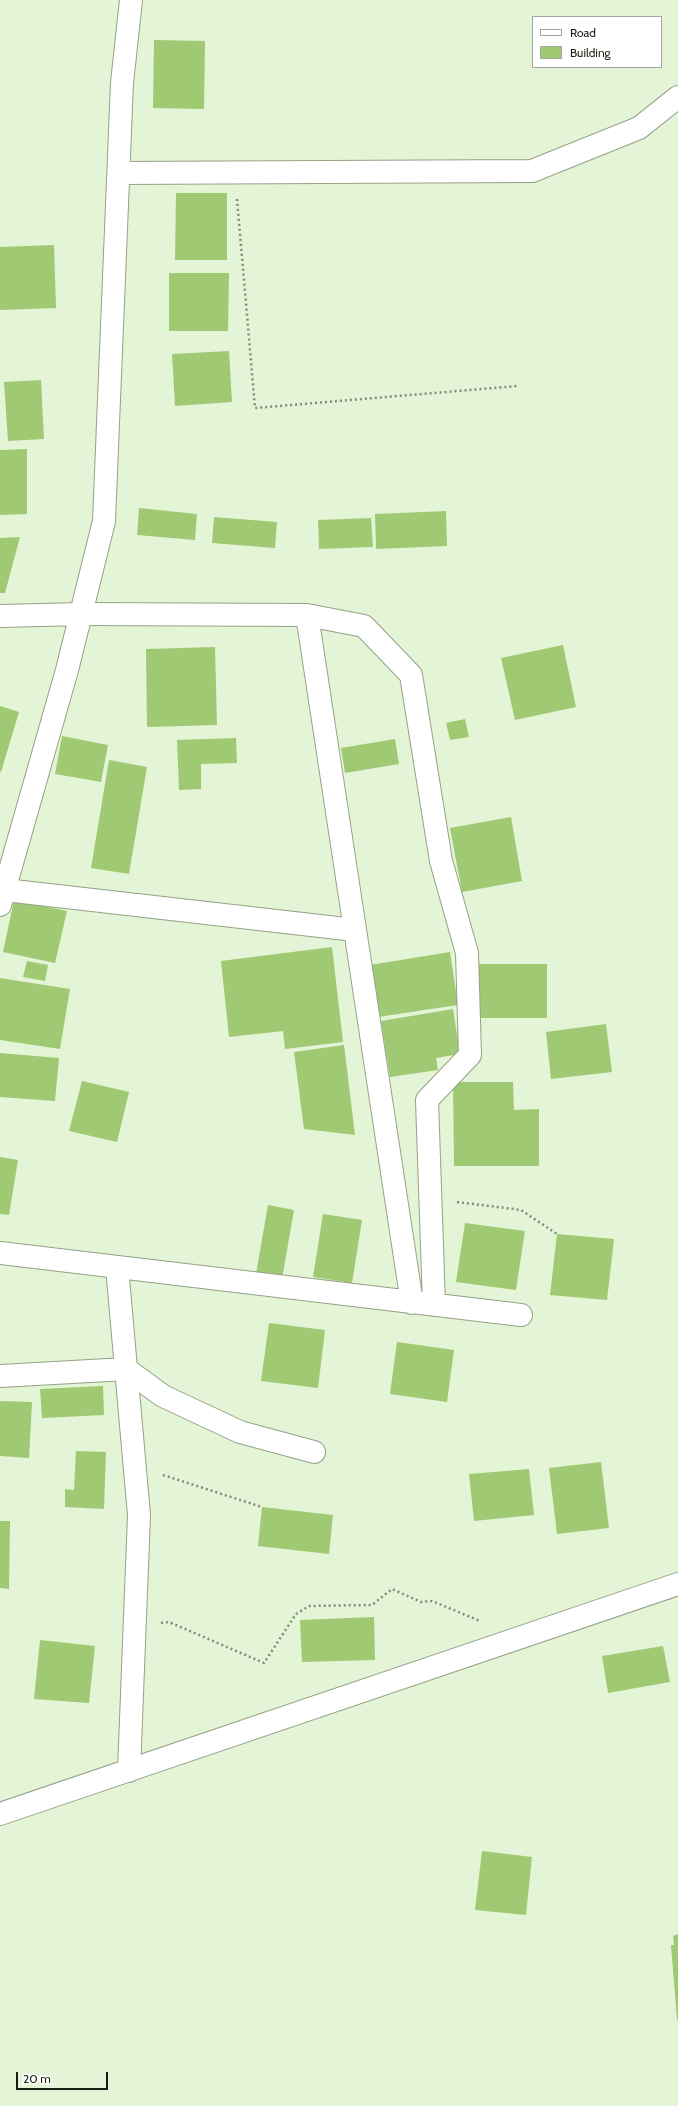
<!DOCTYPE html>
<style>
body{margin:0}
#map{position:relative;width:678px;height:2106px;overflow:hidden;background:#e4f4d6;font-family:Cabin,sans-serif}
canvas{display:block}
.legend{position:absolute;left:532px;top:16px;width:130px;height:52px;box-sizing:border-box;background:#fff;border:1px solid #a3a5a1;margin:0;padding:5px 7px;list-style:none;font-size:12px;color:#191e13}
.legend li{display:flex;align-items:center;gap:8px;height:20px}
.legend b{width:20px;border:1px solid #a3a5a1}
.scale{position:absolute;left:16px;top:2072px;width:92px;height:18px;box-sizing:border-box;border:2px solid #191e13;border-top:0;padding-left:5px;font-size:12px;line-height:14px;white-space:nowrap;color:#191e13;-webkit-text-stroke:3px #fff;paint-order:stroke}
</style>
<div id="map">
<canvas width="678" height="2106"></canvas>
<ul class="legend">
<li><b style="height:5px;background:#fff"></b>Road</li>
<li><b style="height:11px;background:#a0c973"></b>Building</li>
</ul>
<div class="scale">20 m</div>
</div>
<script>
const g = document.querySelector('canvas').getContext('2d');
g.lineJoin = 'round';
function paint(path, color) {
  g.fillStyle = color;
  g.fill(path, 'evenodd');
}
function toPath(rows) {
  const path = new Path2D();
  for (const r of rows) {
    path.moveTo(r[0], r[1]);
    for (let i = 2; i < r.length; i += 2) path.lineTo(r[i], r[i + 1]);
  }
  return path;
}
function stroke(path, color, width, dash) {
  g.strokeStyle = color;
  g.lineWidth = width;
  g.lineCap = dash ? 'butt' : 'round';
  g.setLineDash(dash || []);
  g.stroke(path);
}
paint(toPath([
 [154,40,205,41,204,109,153,108],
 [176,193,227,193,227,260,175,260],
 [54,245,56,308,0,310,0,247],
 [169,273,229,273,228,331,169,331],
 [229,351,232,402,175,406,172,354],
 [41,380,44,439,8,441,4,382],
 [27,449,27,514,0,515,0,450],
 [139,508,197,514,195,540,137,535],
 [446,511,447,546,376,549,375,514],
 [214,517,277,522,275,548,212,543],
 [371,518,373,547,319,549,318,520],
 [20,537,5,593,0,593,0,538],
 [563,645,576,707,515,720,501,658],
 [215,647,217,725,147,727,146,649],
 [0,706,19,712,1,772,0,772],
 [465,719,469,737,450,740,446,723],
 [62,736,108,745,101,782,55,774],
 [236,738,237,763,201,764,201,789,179,790,177,740],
 [395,739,399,764,345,773,341,748],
 [109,760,147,767,129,874,91,868],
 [511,817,522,881,462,892,450,828],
 [14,900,67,911,55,963,3,952],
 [332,947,343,1042,285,1049,283,1031,229,1037,221,961],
 [450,952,458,1005,378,1017,370,965],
 [27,961,48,965,45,981,23,977],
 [479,964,547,964,547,1018,478,1018],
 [0,978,70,989,60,1049,0,1040],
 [453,1009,460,1054,436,1058,438,1070,390,1077,381,1021],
 [606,1024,612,1072,551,1079,546,1032],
 [344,1045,355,1135,304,1129,294,1052],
 [0,1053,59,1058,55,1101,0,1097],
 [82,1081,129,1092,117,1142,69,1131],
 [453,1082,513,1082,514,1110,539,1109,539,1166,454,1166],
 [0,1157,18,1160,9,1215,0,1214],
 [268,1205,294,1210,282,1279,256,1274],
 [323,1214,362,1220,352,1283,313,1277],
 [465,1223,525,1231,516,1290,456,1282],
 [557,1234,614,1239,607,1300,550,1295],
 [269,1323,325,1330,318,1388,261,1381],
 [397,1342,454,1350,447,1402,390,1394],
 [103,1386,104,1415,42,1418,40,1389],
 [0,1401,32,1402,29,1458,0,1456],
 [76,1451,106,1452,104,1509,65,1507,65,1489,74,1490],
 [601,1462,609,1528,557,1534,549,1468],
 [529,1469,534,1515,474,1521,469,1474],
 [262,1507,333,1515,329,1554,258,1546],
 [0,1521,10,1521,9,1589,0,1588],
 [374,1617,375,1660,302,1662,300,1620],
 [40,1640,95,1646,89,1703,34,1699],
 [663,1646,670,1682,608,1693,602,1656],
 [482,1851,532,1857,526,1915,475,1910],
 [678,1934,678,2020,677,2020,671,1945,674,1945,673,1936]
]), '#a0c973');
const street = toPath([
 [119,173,532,171,639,128,678,97],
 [81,614,307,615,364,626,411,675,441,861,467,953,470,1055,427,1100,434,1305],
 [307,615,412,1303],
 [5,890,355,930],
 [0,1253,521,1315],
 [117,1267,139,1515,129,1771],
 [0,1376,126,1369,163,1396,240,1432,314,1452],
 [0,1814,678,1584]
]);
const secondary = toPath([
 [0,616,81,614],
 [0,905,67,670,104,521,122,83,131,0]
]);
stroke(street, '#94a286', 24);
stroke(secondary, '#94a286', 24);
stroke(toPath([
 [237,199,255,408,517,386],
 [457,1202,521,1210,557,1234],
 [163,1475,262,1507],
 [161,1623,169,1622,264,1663,296,1614,309,1606,372,1605,392,1589,421,1602,432,1601,480,1621]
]), '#818c77', 2.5, [2, 3]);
stroke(street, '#fff', 22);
stroke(secondary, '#fff', 22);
</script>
